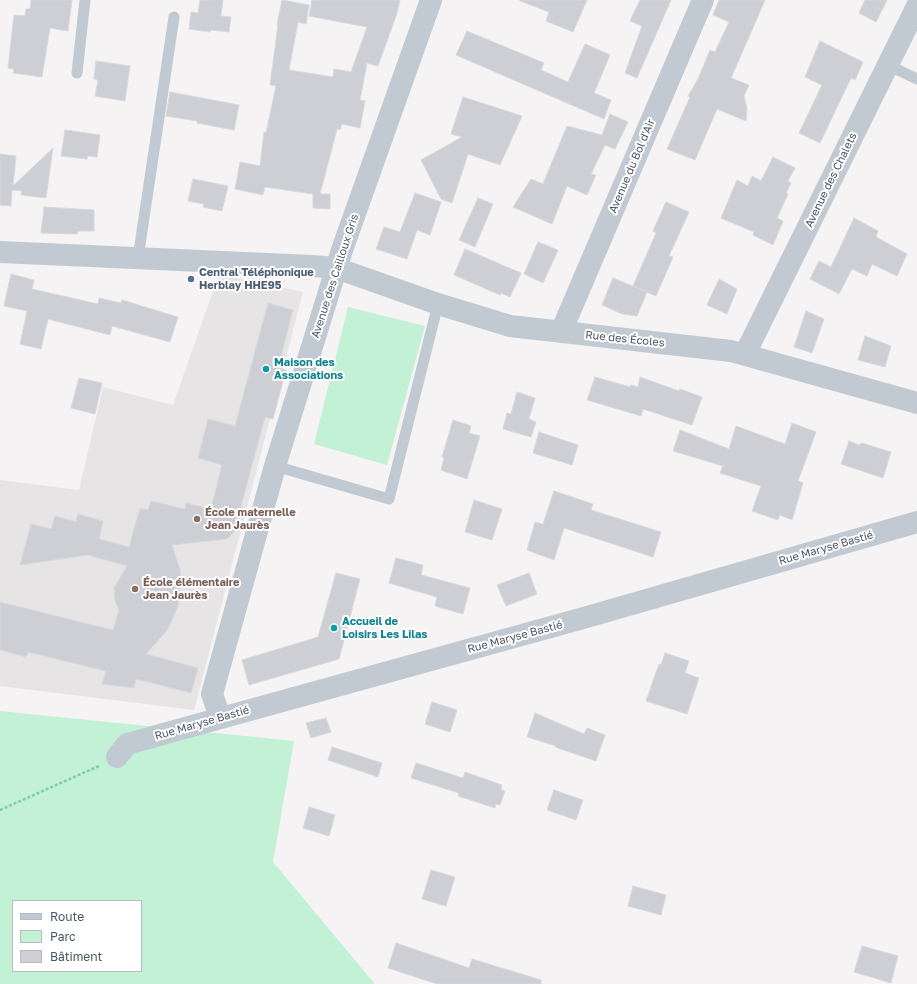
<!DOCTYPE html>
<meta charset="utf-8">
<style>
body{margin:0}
#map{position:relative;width:917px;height:984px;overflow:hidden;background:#f5f3f3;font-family:"Golos Text",sans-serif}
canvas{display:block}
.legend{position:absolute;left:12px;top:900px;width:130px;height:72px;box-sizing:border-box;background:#fff;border:1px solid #b7bbc0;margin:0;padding:5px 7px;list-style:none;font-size:12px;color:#4a5661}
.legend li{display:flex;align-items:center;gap:8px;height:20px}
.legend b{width:20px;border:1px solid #b7bbc0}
</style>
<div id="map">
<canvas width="917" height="984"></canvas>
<ul class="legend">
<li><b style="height:5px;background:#c1cad2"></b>Route</li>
<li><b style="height:11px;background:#c3f1d5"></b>Parc</li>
<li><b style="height:11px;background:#cdcfd5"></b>Bâtiment</li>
</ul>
</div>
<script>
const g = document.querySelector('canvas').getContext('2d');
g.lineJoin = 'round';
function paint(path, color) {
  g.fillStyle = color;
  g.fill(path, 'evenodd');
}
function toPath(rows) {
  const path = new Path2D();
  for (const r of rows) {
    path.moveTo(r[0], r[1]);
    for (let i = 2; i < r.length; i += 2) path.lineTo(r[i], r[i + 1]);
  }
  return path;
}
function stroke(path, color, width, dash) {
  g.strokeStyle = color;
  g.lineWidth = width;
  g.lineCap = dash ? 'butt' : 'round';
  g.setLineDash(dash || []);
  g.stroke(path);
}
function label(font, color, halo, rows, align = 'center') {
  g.font = font + ' "Golos Text",sans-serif';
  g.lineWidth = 4;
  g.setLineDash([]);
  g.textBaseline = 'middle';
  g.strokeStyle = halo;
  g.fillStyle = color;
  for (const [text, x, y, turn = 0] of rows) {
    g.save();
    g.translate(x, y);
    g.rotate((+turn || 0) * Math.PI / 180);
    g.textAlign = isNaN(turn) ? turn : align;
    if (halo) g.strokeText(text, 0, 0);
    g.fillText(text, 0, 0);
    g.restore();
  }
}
paint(toPath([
 [219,274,303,292,194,710,0,686,0,480,79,490,103,387,173,405]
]), '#e6e4e5');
paint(toPath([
 [348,307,425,326,387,465,314,444],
 [0,711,294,741,273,862,374,983,373,984,0,984],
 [13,901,141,901,141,971,13,971]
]), '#c3f1d5');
const building = toPath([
 [31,0,72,0,68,31,50,28,42,77,13,73,14,69,8,68,14,15,25,16,26,9,30,9,31,0],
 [200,0,223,0,221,16,231,17,229,32,211,30,210,32,189,29,191,12,198,13,200,0],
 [282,0,309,5,306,24,298,22,289,70,333,77,334,69,351,72,367,27,309,16,312,0,400,0,396,16,378,66,367,63,360,100,365,101,360,128,342,124,340,130,337,129,320,194,330,194,330,209,313,208,313,194,265,187,263,195,235,189,240,162,260,166,264,132,266,133,276,86,270,85,278,25,277,25,282,0],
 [520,0,587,0,573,32,546,21,549,12,520,1,520,0],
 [640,0,671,0,637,78,625,73,642,26,630,21,640,0],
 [719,0,765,0,731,78,749,85,744,96,747,109,746,121,717,109,695,160,667,149,690,97,688,96,698,79,710,50,715,52,729,22,713,15,719,0],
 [865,0,887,0,876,22,859,13,865,0],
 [467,31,544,63,541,70,568,82,585,44,610,55,594,93,611,100,604,119,456,55,467,31],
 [820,41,863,62,855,80,851,78,820,143,799,133,822,85,805,77,820,41],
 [96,61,130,66,125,101,95,96,98,80,94,79,96,61],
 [170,92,239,105,234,130,197,123,197,121,166,116,170,92],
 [463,97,522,116,500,165,468,154,452,203,441,199,421,160,462,137,451,134,463,97],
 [610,114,628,122,615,149,605,145,591,174,596,175,587,195,567,186,552,224,513,207,531,179,543,184,567,126,602,135,610,114],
 [65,130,100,135,97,157,88,156,87,159,61,156,65,130],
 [53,148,46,198,21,195,22,191,12,190,11,206,0,205,0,154,16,156,13,186,53,148],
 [773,157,795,168,788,181,791,183,786,193,788,194,777,218,783,221,773,245,753,235,754,232,721,218,737,180,748,186,752,176,761,181,773,157],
 [193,179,228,186,222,211,203,207,204,204,188,201,193,179],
 [415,193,441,202,430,235,417,230,407,259,376,249,384,227,400,232,415,193],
 [478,198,493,204,475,247,459,240,478,198],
 [666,202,689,212,669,256,673,257,656,296,633,286,656,233,653,231,666,202],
 [44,207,94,210,94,231,78,231,77,234,41,233,44,207],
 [854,218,878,231,876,237,907,254,897,276,872,264,867,276,852,269,839,294,810,279,819,261,831,267,854,218],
 [538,242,558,250,543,283,524,274,538,242],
 [465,249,521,273,510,297,501,293,500,295,454,275,465,249],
 [11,274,34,280,32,289,98,304,99,298,121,303,122,300,178,317,170,342,112,326,110,335,48,319,41,349,20,344,27,311,4,306,11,274],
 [613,278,647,292,637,316,622,314,602,305,613,278],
 [719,279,737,289,727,314,707,305,719,279],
 [268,303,293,310,278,368,286,370,273,419,265,417,234,532,227,539,172,545,180,569,181,579,178,606,168,629,146,654,198,668,191,693,136,679,134,688,102,684,106,671,28,652,26,657,0,650,0,602,113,630,119,610,115,601,114,588,127,566,88,555,20,565,31,524,51,529,55,516,76,522,78,514,103,521,99,539,129,547,140,508,148,510,151,501,185,509,186,503,211,509,222,465,198,458,208,419,235,426,268,303],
 [806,311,824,319,812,353,794,347,806,311],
 [865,336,891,346,885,367,858,360,865,336],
 [595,377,630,387,631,385,638,387,640,377,679,391,680,389,702,397,692,425,643,409,641,416,587,400,595,377],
 [79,378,102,383,95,414,71,408,79,378],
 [517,392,535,398,529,419,536,422,531,437,503,429,507,413,511,414,517,392],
 [453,420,471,426,469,433,480,436,467,479,441,470,444,458,442,457,453,420],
 [792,423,816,432,798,481,803,483,792,520,780,515,778,520,752,511,761,486,720,473,723,466,673,451,680,430,729,449,736,426,785,444,792,423],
 [539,432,578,445,572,465,533,453,539,432],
 [849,441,859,445,862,443,891,452,883,478,841,464,849,441],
 [554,491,593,504,591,510,661,532,653,557,564,528,554,560,527,550,535,522,543,524,554,491],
 [474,500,502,509,492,540,465,532,474,500],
 [396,558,423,565,421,575,470,588,463,614,435,606,437,597,389,583,396,558],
 [336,573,360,579,339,659,249,685,242,660,318,637,336,573],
 [529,573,537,594,506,606,497,585,529,573],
 [665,653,689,661,685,673,699,678,687,714,646,701,659,664,661,665,665,653],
 [432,702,457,710,450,732,425,724,432,702],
 [535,713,584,734,587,728,605,735,596,761,555,747,556,746,527,737,535,713],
 [326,718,331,732,311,738,306,723,326,718],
 [332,747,382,763,378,777,328,760,332,747],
 [416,763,463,778,465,772,502,785,501,790,505,791,500,805,496,804,495,808,458,796,459,793,411,778,416,763],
 [554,790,583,800,576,820,547,810,554,790],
 [309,807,335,815,329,836,303,828,309,807],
 [431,870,455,877,446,906,422,899,431,870],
 [633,886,666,895,661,915,628,906,633,886],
 [396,943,469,968,472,959,541,980,541,984,437,984,388,968,396,943],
 [862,946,898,956,891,983,854,972,862,946]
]);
paint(building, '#cdcfd5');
stroke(building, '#d7d9de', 1);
stroke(toPath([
 [0,810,99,766]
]), '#7ad0a6', 2.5, [3, 2]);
stroke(toPath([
 [888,65,917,79],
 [77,73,85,0],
 [138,258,174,17],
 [275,466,389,499,438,304]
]), '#c1cad2', 11);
stroke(toPath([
 [0,252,312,266,336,268,438,304,510,326,731,351,917,403],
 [561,332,703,0],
 [745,354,917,6],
 [220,717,212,694,275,466,342,250,431,0],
 [117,757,127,744,587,617,917,522]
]), '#c1cad2', 22);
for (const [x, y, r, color] of [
 [191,279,4,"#5c6f8a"],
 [266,369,4,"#0f9aa8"],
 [197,519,4,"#8d6e63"],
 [135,589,4,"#8d6e63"],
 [334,628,4,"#0f9aa8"]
]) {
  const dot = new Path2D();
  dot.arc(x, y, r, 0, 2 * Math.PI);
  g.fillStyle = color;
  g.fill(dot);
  stroke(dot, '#fff', 1.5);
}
label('11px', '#4a5661', '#fff', [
 ["Avenue du Bol d'Air",632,166,-67],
 ["Avenue des Chalets",831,180,-64],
 ["Avenue des Cailloux Gris",335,276,-72],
 ["Rue des Écoles",625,339,6],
 ["Rue Maryse Bastié",826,548,-16],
 ["Rue Maryse Bastié",515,637,-15],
 ["Rue Maryse Bastié",202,723,-16]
]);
label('bold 11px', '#4e5e75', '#fff', [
 ["Central Téléphonique",199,273],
 ["Herblay HHE95",199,286]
], 'left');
label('bold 11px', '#0d838f', '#fff', [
 ["Maison des",274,363],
 ["Associations",274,376],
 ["Accueil de",342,622],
 ["Loisirs Les Lilas",342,635]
], 'left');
label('bold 11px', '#785e54', '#fff', [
 ["École maternelle",205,513],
 ["Jean Jaurès",205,526],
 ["École élémentaire",143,583],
 ["Jean Jaurès",143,596]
], 'left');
</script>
